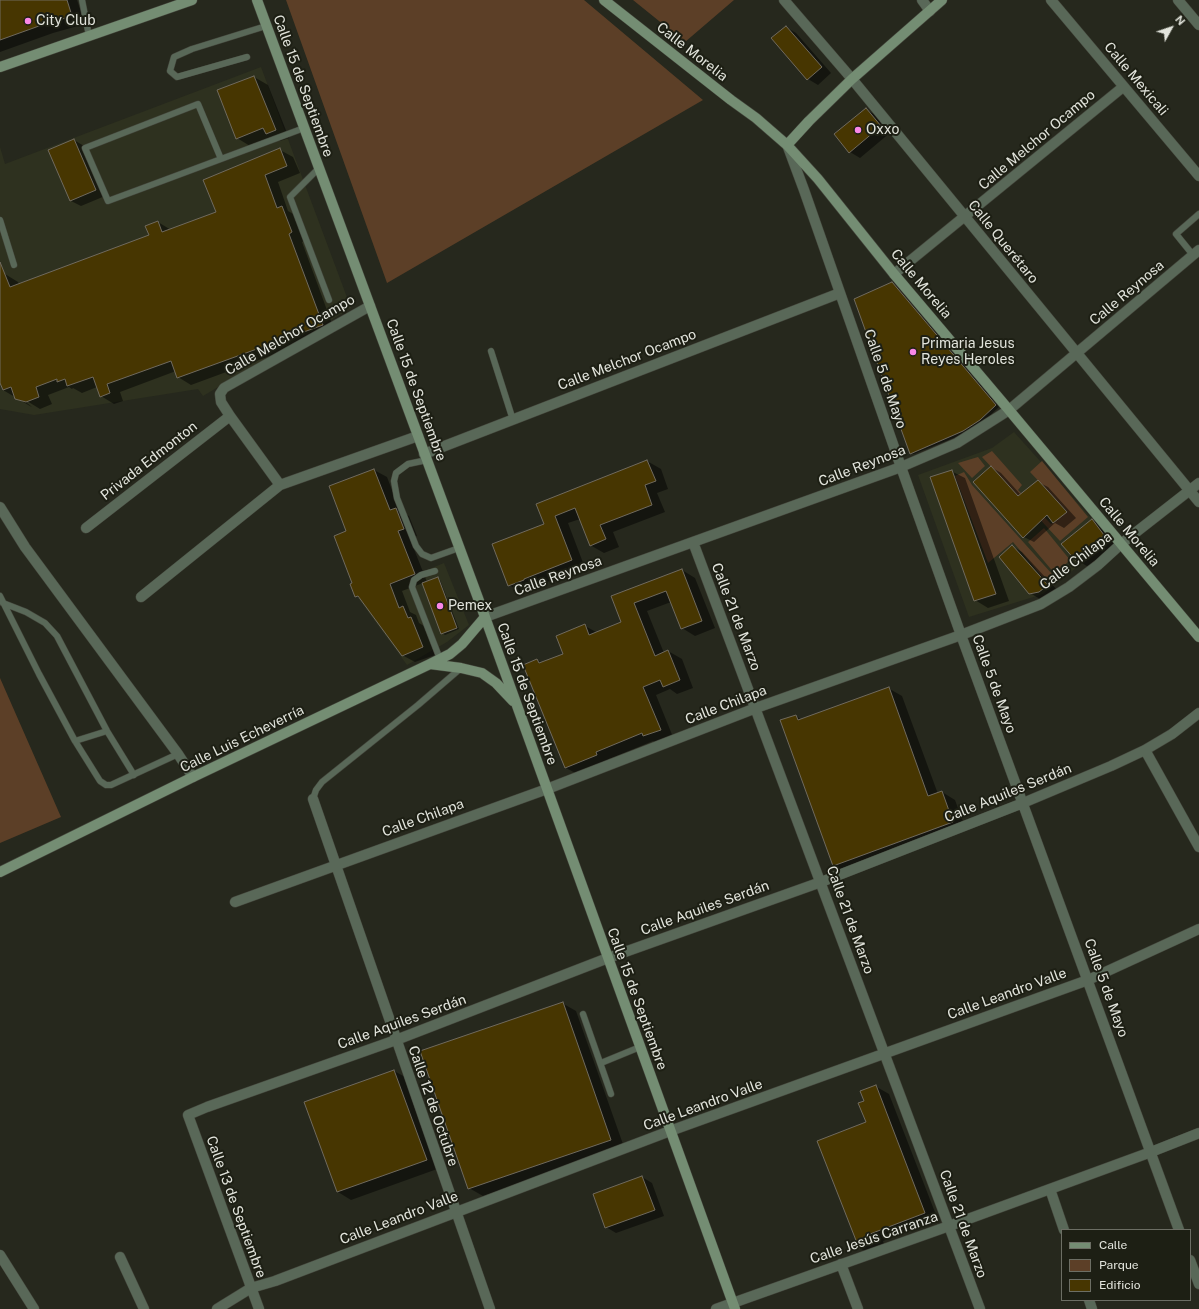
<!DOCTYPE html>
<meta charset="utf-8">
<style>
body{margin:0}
#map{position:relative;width:1199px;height:1309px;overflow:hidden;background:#26281d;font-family:"Public Sans",sans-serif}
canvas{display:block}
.legend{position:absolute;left:1061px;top:1229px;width:130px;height:72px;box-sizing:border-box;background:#1d1f14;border:1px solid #6c6e64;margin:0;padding:5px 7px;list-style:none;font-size:12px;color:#e2e4dc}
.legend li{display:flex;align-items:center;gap:8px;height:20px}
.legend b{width:20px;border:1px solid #6c6e64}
.north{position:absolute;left:1151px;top:8px;width:40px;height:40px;-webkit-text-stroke:3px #1d1f14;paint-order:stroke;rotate:50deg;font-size:11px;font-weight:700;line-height:16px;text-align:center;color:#e2e4dc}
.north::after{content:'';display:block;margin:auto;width:14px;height:18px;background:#e2e4dc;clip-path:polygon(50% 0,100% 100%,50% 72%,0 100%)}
</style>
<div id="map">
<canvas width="1199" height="1309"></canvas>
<ul class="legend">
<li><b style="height:5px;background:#748d73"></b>Calle</li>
<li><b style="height:11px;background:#5c3f27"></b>Parque</li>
<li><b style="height:11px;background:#473601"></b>Edificio</li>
</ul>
<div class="north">N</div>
</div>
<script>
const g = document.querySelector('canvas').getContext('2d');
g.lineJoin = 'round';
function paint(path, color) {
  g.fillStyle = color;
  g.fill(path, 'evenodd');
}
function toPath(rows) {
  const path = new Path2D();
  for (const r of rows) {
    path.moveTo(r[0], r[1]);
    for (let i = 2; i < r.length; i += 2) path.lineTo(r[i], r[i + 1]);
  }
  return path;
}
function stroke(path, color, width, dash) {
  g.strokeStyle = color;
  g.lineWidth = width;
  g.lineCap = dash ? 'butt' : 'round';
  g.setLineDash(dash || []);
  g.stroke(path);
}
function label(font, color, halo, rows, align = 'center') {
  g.font = font + ' "Public Sans",sans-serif';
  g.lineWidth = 4;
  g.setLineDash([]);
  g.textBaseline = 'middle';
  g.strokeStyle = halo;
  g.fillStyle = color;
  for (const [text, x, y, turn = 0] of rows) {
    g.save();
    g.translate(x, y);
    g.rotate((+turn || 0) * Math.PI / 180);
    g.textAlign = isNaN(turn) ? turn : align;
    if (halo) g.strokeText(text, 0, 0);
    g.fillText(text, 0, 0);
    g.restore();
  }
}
paint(toPath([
 [261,67,351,308,203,396,198,389,34,415,0,409,0,147,5,164],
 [1014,432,1092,519,1110,541,1043,594,969,617,918,475,992,448],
 [444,563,469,625,447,642,407,665,358,598]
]), '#2e311f');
paint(toPath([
 [286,0,584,0,703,100,387,283],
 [633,0,734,0,685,42],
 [992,451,1022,485,1018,490,1051,524,1067,511,1030,472,1042,461,1088,517,1060,541,982,457],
 [978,457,985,466,972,478,958,463],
 [964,472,972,485,1052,574,1045,580,1013,542,988,563,955,476],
 [1044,528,1070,560,1055,574,1028,542],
 [0,678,61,817,0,843]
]), '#5c3f27');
paint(toPath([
 [0,0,77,0,85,24,53,33,0,52],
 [786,27,796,33,831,73,818,85,808,79],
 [254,77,268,85,289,138,280,141,273,137,250,146,237,138],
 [866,110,876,115,891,132,860,158,850,152],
 [74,140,84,146,105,196,81,206,71,201,49,150],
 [280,150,293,157,300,173,278,182,288,211,295,215,305,240,302,242,335,332,191,385,178,377,176,371,120,392,123,401,114,404,101,396,97,387,82,393,73,388,72,389,69,387,48,395,52,404,40,409,27,401,27,403,32,407,30,406,3,390,0,381,0,276,5,274,18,282,19,284,150,236,158,222,171,230,217,213],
 [892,283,895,285,999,407,983,422,966,433,914,454,911,453],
 [647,461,661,469,668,489,657,493,665,512,613,532,619,547,604,553,590,545,580,519,568,523,585,568,536,586,537,588,523,593,509,585,545,524,537,504],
 [991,467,1001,473,1021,495,1038,482,1048,487,1076,518,1064,528,1055,523,1034,542,1024,537],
 [374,470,387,477,400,511,409,516,417,536,410,539,427,582,438,578,440,580,459,629,445,635,442,633,423,583,402,591,410,612,416,615,419,623,424,626,435,655,415,662,402,655,361,599,356,596,348,532],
 [951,471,965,478,1009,601,988,608,975,600],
 [1092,520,1105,528,1117,543,1090,568,1077,560],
 [1012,546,1022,552,1058,591,1040,599,1030,593],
 [682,570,695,578,715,628,695,636,682,628,671,602,647,611,664,653,668,651,682,659,693,688,677,694,670,689,656,695,673,737,657,744,653,741,609,759,610,763,579,775,566,768,524,665,537,660,543,663,565,654,585,626,598,633,622,623,612,597],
 [888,688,902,696,938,794,942,792,955,800,966,830,847,873,834,865,796,716,802,720],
 [562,1003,576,1011,624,1147,483,1196,469,1188],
 [394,1071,407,1078,440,1168,351,1200,338,1192,305,1103],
 [875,1086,889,1094,938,1220,883,1241,886,1250,873,1255,859,1248,867,1123,865,1102],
 [642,1177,652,1183,664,1216,616,1233,606,1227]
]), '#0007');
const building = toPath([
 [0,0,67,0,72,16,39,26,0,40,0,0],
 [786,26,822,67,807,80,771,38,786,26],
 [254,76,276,130,266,134,263,128,236,139,217,90,254,76],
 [866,108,881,126,849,153,834,134,866,108],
 [74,139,96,190,70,201,48,150,74,139],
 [280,148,287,166,265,175,277,208,282,206,292,232,289,234,323,325,177,378,171,361,107,384,110,393,100,397,93,377,67,386,65,379,57,382,57,379,36,387,39,397,26,402,15,399,11,387,3,390,0,383,0,262,10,287,149,235,145,226,158,221,162,232,216,212,203,180,280,148],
 [892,282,996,405,980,420,963,431,910,454,854,299,892,282],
 [647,460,656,481,645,485,652,505,600,525,606,539,590,546,575,508,555,516,572,560,524,579,524,580,508,586,492,544,544,524,536,504,647,460],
 [991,466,1018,496,1038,480,1067,512,1053,523,1047,515,1023,538,973,482,991,466],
 [374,469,390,510,396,508,404,529,398,531,415,574,390,584,399,608,403,606,408,618,411,617,423,647,402,656,358,596,355,597,350,584,352,583,334,536,346,531,329,486,374,469],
 [952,470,996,594,974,601,930,477,952,470],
 [1092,519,1104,535,1076,561,1061,544,1092,519],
 [1012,545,1048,585,1039,592,1029,594,999,557,1012,545],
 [682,569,702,621,681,629,666,591,634,603,655,656,668,650,680,680,663,687,660,680,643,687,661,730,643,736,642,733,596,752,597,755,565,768,523,665,537,659,539,663,563,654,556,636,585,624,589,635,621,622,611,596,682,569],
 [438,577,457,628,441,634,422,583,438,577],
 [889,687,928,796,942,791,953,822,833,866,780,720,796,715,798,720,889,687],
 [563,1002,611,1140,468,1189,420,1051,563,1002],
 [394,1070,427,1160,337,1192,304,1102,394,1070],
 [876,1085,925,1213,870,1234,873,1243,859,1248,817,1141,866,1122,858,1103,864,1101,860,1091,876,1085],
 [642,1176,655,1210,605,1228,593,1194,642,1176]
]);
paint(building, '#473601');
stroke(building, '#706a5e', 1);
const lane = toPath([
 [82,0,89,36],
 [247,57,177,77,170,71,174,57,192,49,266,26],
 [221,159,198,104,85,148,108,201,162,181,221,159,304,128],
 [319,168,290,197,329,300],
 [0,220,14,265],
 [1193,255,1176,234,1199,214],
 [491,351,513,420],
 [427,460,408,464,396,473,394,481,397,498,416,546,422,554,431,558,459,548],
 [435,571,421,575,414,580,412,587,440,659],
 [0,596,39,674,75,741,100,781,106,785,111,785,178,754],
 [3,603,26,612,45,623,57,636,107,731,134,775],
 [75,741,107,731],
 [313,799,316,790,322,782,418,705,461,668],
 [583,1014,611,1094],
 [601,1063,640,1047]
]);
const street = toPath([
 [784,0,852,79,1199,502],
 [922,0,930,11],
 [1051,0,1199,176],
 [1178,0,1199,25],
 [788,147,804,190,901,467,961,635,1179,1230],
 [894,274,1123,87],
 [424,454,840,293],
 [280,485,230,416,221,402,220,394,224,388,370,306],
 [0,507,25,547,178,754,193,777],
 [86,528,230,416],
 [693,542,980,1309],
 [141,597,280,485,418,436],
 [485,617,901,467,957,443,1009,410,1199,250],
 [1145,750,1199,847],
 [313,799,490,1309],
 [235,902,547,789,756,708,961,635,1041,604,1069,587,1098,565,1121,544,1199,483],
 [1050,1189,1064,1230],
 [0,1255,34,1309],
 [120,1257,144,1309],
 [1190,1260,1199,1284],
 [841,1264,858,1309],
 [1089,1300,1092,1309],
 [217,1309,251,1288,275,1281,670,1131,1088,980,1199,929],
 [259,1309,188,1115,207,1107,396,1040,608,958,821,882,1023,803,1111,766,1145,750,1172,734,1199,713],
 [716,1309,949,1226,1151,1152,1199,1133]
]);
const secondary = toPath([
 [257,0,485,617,735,1309],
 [604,0,731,100,756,118,787,145,818,179,894,274,1009,410,1199,637],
 [0,67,192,0],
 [787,145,809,121,852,79,942,0],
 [430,664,461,668,482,673,496,683,513,701],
 [0,872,193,777,430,664,450,654,462,644,485,617]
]);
stroke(lane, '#44463c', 7);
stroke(street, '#44463c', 11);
stroke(secondary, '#44463c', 11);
stroke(lane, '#596858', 6);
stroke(street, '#596858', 10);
stroke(secondary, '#748d73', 10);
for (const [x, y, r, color] of [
 [28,21,4,"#fa87e7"],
 [858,130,4,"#fa87e7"],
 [913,352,4,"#fa87e7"],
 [440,606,4,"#fa87e7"]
]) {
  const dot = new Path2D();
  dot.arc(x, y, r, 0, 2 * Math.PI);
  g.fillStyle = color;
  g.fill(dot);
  stroke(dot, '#1d1f14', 1.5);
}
label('14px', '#e2e4dc', '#1d1f14', [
 ["City Club",36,21],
 ["Oxxo",866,130],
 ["Primaria Jesus",921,344],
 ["Reyes Heroles",921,360],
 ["Pemex",448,606]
], 'left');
label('14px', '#e2e4dc', '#1d1f14', [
 ["Calle Morelia",692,52,38],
 ["Calle Mexicali",1136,79,50],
 ["Calle 15 de Septiembre",303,86,70],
 ["Calle Melchor Ocampo",1037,140,-40],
 ["Calle Querétaro",1003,242,51],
 ["Calle Morelia",921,284,50],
 ["Calle Reynosa",1127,293,-40],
 ["Calle Melchor Ocampo",290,335,-30],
 ["Calle Melchor Ocampo",627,360,-21],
 ["Calle 5 de Mayo",885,379,71],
 ["Calle 15 de Septiembre",416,390,70],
 ["Privada Edmonton",149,461,-38],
 ["Calle Reynosa",862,466,-21],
 ["Calle Morelia",1129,532,50],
 ["Calle Chilapa",1076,561,-37],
 ["Calle Reynosa",558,576,-20],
 ["Calle 21 de Marzo",736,617,69],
 ["Calle 5 de Mayo",994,684,70],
 ["Calle 15 de Septiembre",527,694,70],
 ["Calle Chilapa",726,705,-21],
 ["Calle Luis Echeverría",242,739,-26],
 ["Calle Aquiles Serdán",1008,793,-22],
 ["Calle Chilapa",423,818,-20],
 ["Calle Aquiles Serdán",705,908,-20],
 ["Calle 21 de Marzo",850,920,70],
 ["Calle 5 de Mayo",1106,988,70],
 ["Calle Leandro Valle",1007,994,-20],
 ["Calle 15 de Septiembre",637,999,70],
 ["Calle Aquiles Serdán",402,1022,-20],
 ["Calle Leandro Valle",703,1105,-20],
 ["Calle 12 de Octubre",433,1106,71],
 ["Calle 13 de Septiembre",236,1207,70],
 ["Calle Leandro Valle",399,1218,-21],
 ["Calle 21 de Marzo",963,1224,70],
 ["Calle Jesús Carranza",874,1238,-19]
]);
</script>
